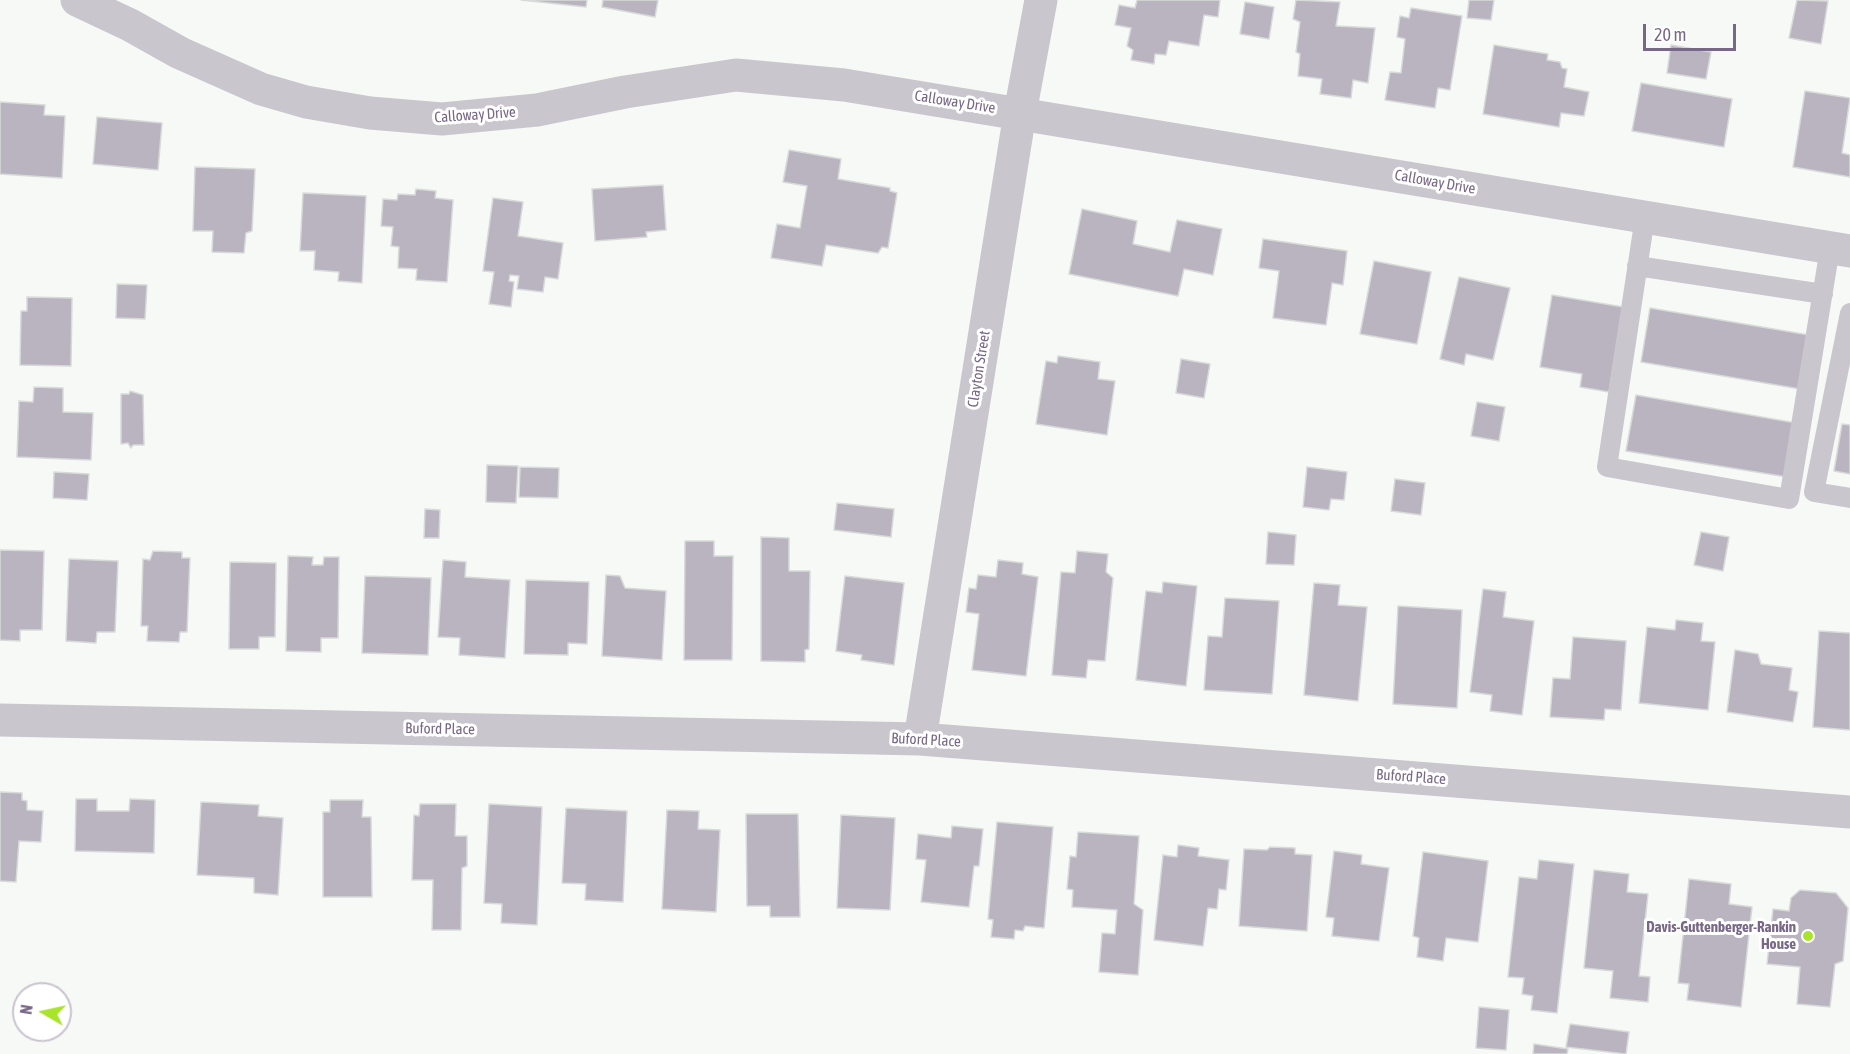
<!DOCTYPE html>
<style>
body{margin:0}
#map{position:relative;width:1850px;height:1054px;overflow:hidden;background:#f6f9f6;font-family:"Asap Condensed",sans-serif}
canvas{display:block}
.north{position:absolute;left:12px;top:982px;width:60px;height:60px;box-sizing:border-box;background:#fff;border:2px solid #c9c3cf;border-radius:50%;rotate:279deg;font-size:16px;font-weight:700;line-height:24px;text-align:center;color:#786887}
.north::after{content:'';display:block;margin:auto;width:21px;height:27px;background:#a9e42b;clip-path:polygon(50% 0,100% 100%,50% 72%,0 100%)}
.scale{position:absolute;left:1643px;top:24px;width:93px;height:27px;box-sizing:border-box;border:3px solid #786887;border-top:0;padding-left:8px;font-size:18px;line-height:21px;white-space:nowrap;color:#786887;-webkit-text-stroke:4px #fff;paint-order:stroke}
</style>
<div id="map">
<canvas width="1850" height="1054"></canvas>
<div class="north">N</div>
<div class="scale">20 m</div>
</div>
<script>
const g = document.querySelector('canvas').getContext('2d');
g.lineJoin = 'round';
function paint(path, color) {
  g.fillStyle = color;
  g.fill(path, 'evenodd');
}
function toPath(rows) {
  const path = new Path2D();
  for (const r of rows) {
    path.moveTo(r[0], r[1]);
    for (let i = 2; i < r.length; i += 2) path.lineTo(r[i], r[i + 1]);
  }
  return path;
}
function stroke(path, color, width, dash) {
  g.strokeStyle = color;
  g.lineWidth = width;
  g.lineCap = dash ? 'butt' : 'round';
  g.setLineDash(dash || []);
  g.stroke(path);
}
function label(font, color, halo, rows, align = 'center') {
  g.font = font + ' "Asap Condensed",sans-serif';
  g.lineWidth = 6;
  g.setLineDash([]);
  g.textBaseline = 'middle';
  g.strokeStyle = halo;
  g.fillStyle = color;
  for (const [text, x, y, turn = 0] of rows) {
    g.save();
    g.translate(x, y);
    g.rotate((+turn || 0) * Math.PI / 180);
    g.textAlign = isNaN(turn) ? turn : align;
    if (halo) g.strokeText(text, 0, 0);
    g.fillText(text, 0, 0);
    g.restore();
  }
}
const building = toPath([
 [521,0,587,0,586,7,521,0],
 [603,0,658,0,655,17,602,7,603,0],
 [1137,0,1220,0,1218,17,1204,15,1199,46,1169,41,1166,55,1155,54,1154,64,1131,60,1133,50,1127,46,1131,28,1115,25,1119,5,1135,8,1137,0],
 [1296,0,1340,2,1336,26,1375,28,1368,83,1353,80,1351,98,1320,94,1322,79,1298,76,1300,54,1296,52,1300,22,1293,19,1296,0],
 [1469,0,1494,0,1491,20,1467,18,1469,0],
 [1797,0,1828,1,1821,44,1789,38,1797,0],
 [1245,2,1274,7,1269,39,1240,34,1245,2],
 [1411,8,1462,16,1450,90,1438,88,1435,108,1385,100,1390,72,1401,73,1405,39,1397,37,1400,16,1409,18,1411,8],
 [1494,45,1548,54,1547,60,1560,62,1562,68,1567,69,1564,87,1589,92,1584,116,1561,113,1559,127,1483,114,1494,45],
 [1671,45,1711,52,1706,79,1667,73,1671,45],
 [1641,83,1732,99,1724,147,1632,131,1641,83],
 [1805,91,1850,98,1842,153,1850,155,1850,177,1793,167,1805,91],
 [0,102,45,105,44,115,65,116,62,178,0,174,0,102],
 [97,117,162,123,158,170,93,164,97,117],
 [789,150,841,159,838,179,890,188,890,191,897,193,888,248,882,247,878,253,826,245,822,266,771,258,777,224,800,228,807,186,783,182,789,150],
 [195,167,255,169,252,231,246,233,244,253,212,252,213,231,193,231,195,167],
 [663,185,666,230,646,232,647,237,595,241,592,189,663,185],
 [416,189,436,191,435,198,453,200,447,282,416,280,417,269,398,268,399,247,391,246,393,227,381,226,383,199,397,200,398,194,415,195,416,189],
 [303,193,366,196,362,283,338,281,339,272,314,270,315,251,300,251,303,193],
 [493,198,523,202,518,236,563,243,558,279,545,277,543,292,517,289,519,276,510,275,509,281,514,282,511,307,489,304,494,272,483,271,493,198],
 [1082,209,1137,221,1133,244,1170,252,1177,220,1222,229,1213,275,1184,269,1178,296,1069,274,1082,209],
 [1263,239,1347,251,1343,285,1332,283,1326,325,1273,318,1279,271,1259,268,1263,239],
 [1374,261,1431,272,1417,344,1360,334,1374,261],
 [1459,277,1510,288,1493,360,1466,354,1464,365,1440,359,1459,277],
 [117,284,147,285,145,319,116,318,117,284],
 [1552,295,1623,307,1609,392,1580,387,1582,374,1540,367,1552,295],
 [27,297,72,298,71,366,20,365,21,311,27,311,27,297],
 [1650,308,1809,335,1800,389,1641,362,1650,308],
 [1058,356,1100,362,1098,379,1115,381,1107,435,1036,424,1046,361,1057,363,1058,356],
 [1181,359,1210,364,1204,398,1176,393,1181,359],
 [34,387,63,388,63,412,93,413,91,460,17,457,19,401,33,402,34,387],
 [130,391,143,395,144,445,133,445,131,448,128,443,121,444,121,394,129,394,130,391],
 [1636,395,1796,423,1787,477,1626,451,1636,395],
 [1477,402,1505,407,1499,441,1471,436,1477,402],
 [1842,424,1850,425,1850,474,1834,471,1842,424],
 [487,465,518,466,516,503,486,502,487,465],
 [520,467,559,468,558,498,519,497,520,467],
 [1307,467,1347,472,1344,500,1331,499,1329,510,1303,507,1307,467],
 [54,472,89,474,87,500,53,498,54,472],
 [1395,479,1425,483,1421,515,1391,511,1395,479],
 [837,503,894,509,891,537,834,530,837,503],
 [425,509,440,510,439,538,424,538,425,509],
 [1268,532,1296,535,1294,565,1266,564,1268,532],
 [1701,532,1729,537,1723,571,1694,565,1701,532],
 [761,537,789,538,789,571,810,571,809,649,805,650,805,662,761,661,761,537],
 [685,541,714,541,714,556,733,556,732,660,684,660,685,541],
 [0,550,44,551,42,630,20,630,20,641,0,640,0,550],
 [153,551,182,552,182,558,190,558,187,632,180,632,179,642,147,641,148,626,141,626,143,559,150,560,153,551],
 [1077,551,1108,554,1106,572,1113,578,1105,661,1088,660,1086,678,1052,675,1061,572,1075,573,1077,551],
 [288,556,313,557,312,565,323,565,324,557,339,557,338,638,321,638,321,652,286,651,288,556],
 [69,559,118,561,115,632,97,632,96,643,66,641,69,559],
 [443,560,466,562,465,577,510,580,505,658,459,655,460,638,438,637,443,560],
 [998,560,1023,563,1022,574,1038,577,1026,676,972,670,979,614,966,612,969,588,976,589,978,575,996,577,998,560],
 [230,562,276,563,275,637,259,637,259,649,229,649,230,562],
 [606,575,620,576,625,588,666,591,662,660,602,656,606,575],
 [365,576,431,578,428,655,362,653,365,576],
 [845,576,904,583,894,665,861,660,862,655,836,651,845,576],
 [526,580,589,582,587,644,568,643,568,655,524,654,526,580],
 [1163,582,1197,586,1186,686,1136,680,1146,591,1162,593,1163,582],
 [1314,583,1340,585,1338,605,1367,607,1358,701,1304,695,1314,583],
 [1483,589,1506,592,1503,617,1534,621,1522,715,1490,711,1492,695,1470,692,1483,589],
 [1225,598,1279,601,1272,694,1204,690,1208,636,1222,637,1225,598],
 [1398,606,1462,610,1457,708,1393,704,1398,606],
 [1676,620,1703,623,1701,641,1715,642,1708,710,1639,703,1647,627,1675,630,1676,620],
 [1819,631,1850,633,1850,730,1813,727,1819,631],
 [1573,637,1626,641,1621,710,1605,709,1604,720,1550,717,1553,678,1570,679,1573,637],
 [1735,650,1758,654,1761,664,1792,668,1789,690,1798,692,1793,722,1727,712,1735,650],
 [0,792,22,793,22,800,27,801,27,810,43,811,41,842,19,841,16,882,0,881,0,792],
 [76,799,97,799,97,811,129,811,130,799,155,800,154,853,75,851,76,799],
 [330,800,363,800,362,817,371,817,372,897,323,897,323,812,330,812,330,800],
 [201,802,259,805,258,816,283,818,278,895,254,893,254,878,197,875,201,802],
 [420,804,456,804,455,836,467,836,467,866,462,868,461,930,432,930,433,880,412,880,414,815,419,816,420,804],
 [489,804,542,807,537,925,501,923,502,904,484,903,489,804],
 [566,808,627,811,623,902,585,900,586,884,562,883,566,808],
 [667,810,699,811,698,829,720,830,716,912,662,909,667,810],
 [746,814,798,814,800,917,770,917,770,906,747,906,746,814],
 [841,815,895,818,890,910,837,908,841,815],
 [997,822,1053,827,1044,928,1025,926,1023,931,1015,930,1014,939,991,937,993,920,988,919,997,822],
 [952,826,983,829,979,866,974,866,969,907,921,902,926,860,916,859,918,834,951,838,952,826],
 [1078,832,1139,836,1134,904,1143,910,1138,975,1099,972,1102,933,1115,934,1117,910,1072,907,1073,890,1067,889,1070,856,1076,857,1078,832],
 [1178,845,1199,848,1198,856,1229,860,1226,890,1219,889,1217,909,1208,908,1203,946,1154,940,1163,855,1177,857,1178,845],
 [1270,847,1295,848,1295,854,1312,855,1307,931,1239,926,1244,849,1267,850,1270,847],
 [1334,851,1362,855,1361,864,1389,868,1379,941,1332,936,1334,918,1326,917,1334,851],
 [1423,852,1488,861,1478,942,1446,938,1443,961,1417,957,1419,938,1413,936,1423,852],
 [1539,860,1574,864,1557,1013,1531,1010,1533,996,1522,994,1524,978,1508,977,1519,877,1537,879,1539,860],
 [1594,870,1629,874,1627,892,1648,894,1639,976,1650,977,1648,1002,1610,998,1613,971,1584,968,1594,870],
 [1689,879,1731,884,1729,904,1752,907,1741,1007,1687,1000,1689,984,1678,983,1689,879],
 [1800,890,1836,893,1848,908,1843,961,1835,964,1830,1007,1797,1004,1800,967,1767,964,1773,909,1789,911,1791,898,1800,890],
 [1479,1007,1509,1010,1506,1050,1476,1048,1479,1007],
 [1570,1024,1629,1032,1626,1054,1566,1047,1570,1024],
 [1534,1044,1568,1049,1567,1054,1533,1054,1534,1044]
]);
paint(building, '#b9b4c0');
stroke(building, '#d8dad9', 1.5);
stroke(toPath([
 [1645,217,1607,467,1789,499,1830,248],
 [1637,266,1823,294],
 [1850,313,1814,492,1850,498]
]), '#cac6cd', 20);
stroke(toPath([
 [77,0,130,25,180,53,261,89,306,102,370,113,442,119,537,110,625,92,736,75,844,85,1850,251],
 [0,720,920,739,1850,812],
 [920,739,1020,113,1041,0]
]), '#cac6cd', 33);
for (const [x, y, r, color] of [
 [1808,936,6,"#a9e42b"]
]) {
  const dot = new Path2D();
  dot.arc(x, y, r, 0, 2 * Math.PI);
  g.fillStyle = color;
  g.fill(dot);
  stroke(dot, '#fff', 2);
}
label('15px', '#786887', '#fff', [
 ["Calloway Drive",955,102,9],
 ["Calloway Drive",475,115,-4],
 ["Calloway Drive",1435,182,10],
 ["Clayton Street",979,369,-81],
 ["Buford Place",440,729,1],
 ["Buford Place",926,740,3],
 ["Buford Place",1411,777,4]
]);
label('bold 15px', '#786887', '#fff', [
 ["Davis-Guttenberger-Rankin",1796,927],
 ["House",1796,944]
], 'right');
</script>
